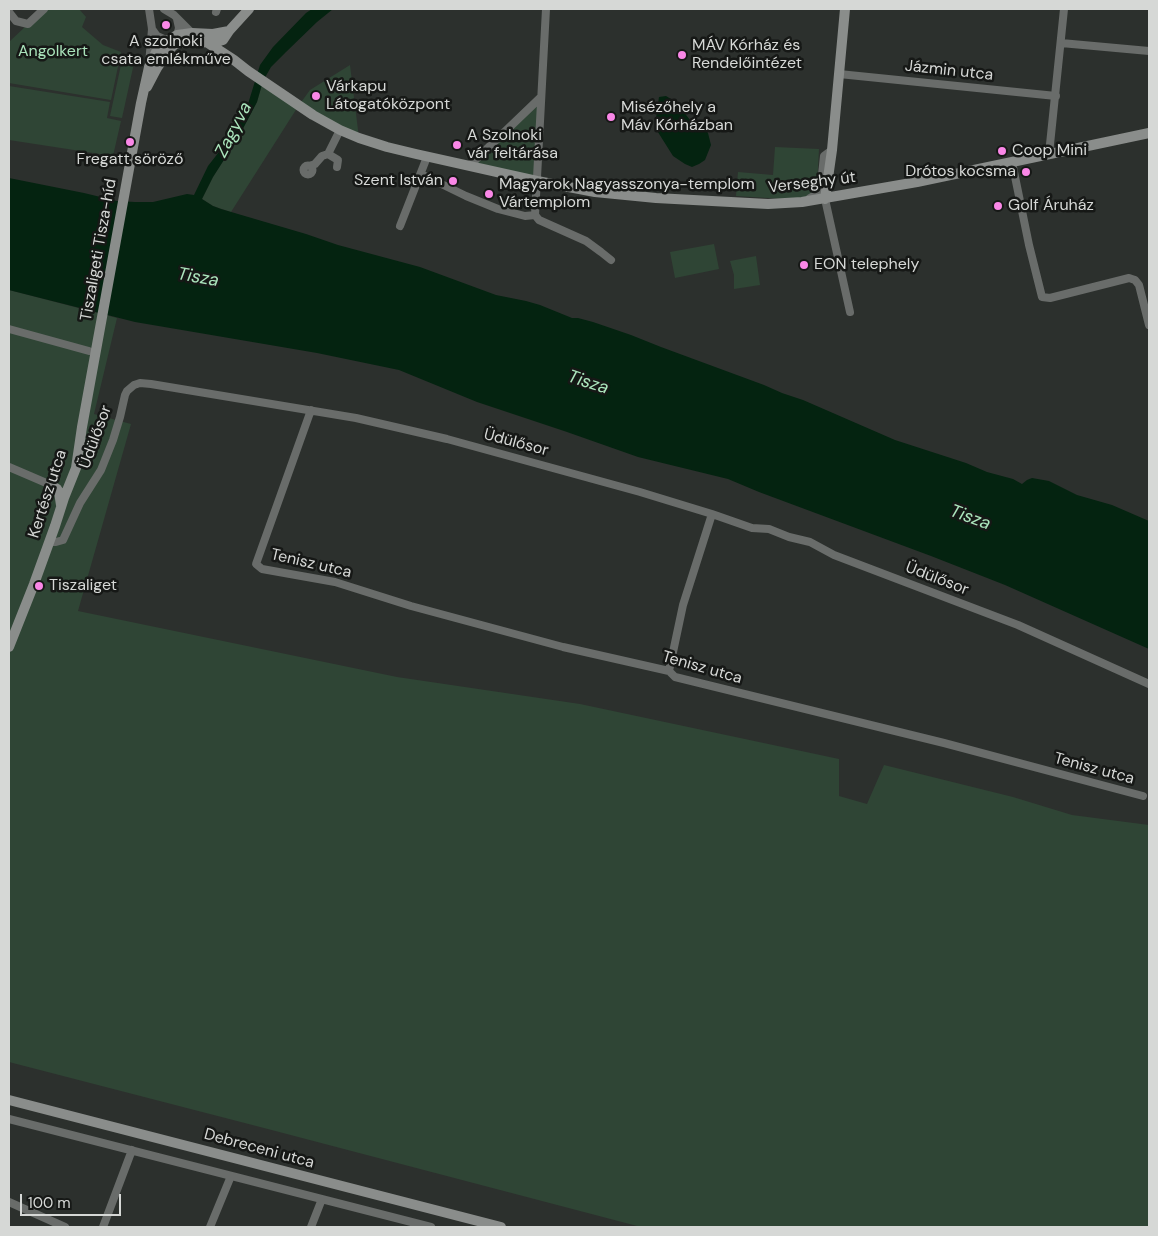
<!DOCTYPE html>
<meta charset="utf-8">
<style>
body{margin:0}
#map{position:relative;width:1158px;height:1236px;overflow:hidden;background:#2c302d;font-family:"DM Sans",sans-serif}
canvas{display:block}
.frame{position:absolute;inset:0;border:10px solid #d6d8d6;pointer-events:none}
.scale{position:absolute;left:20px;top:1194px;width:101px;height:22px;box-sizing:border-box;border:2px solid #d6d8d6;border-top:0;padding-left:6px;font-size:15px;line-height:18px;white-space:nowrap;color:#d6d8d6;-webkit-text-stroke:4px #161816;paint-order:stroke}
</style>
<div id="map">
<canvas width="1158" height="1236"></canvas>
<div class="frame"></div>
<div class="scale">100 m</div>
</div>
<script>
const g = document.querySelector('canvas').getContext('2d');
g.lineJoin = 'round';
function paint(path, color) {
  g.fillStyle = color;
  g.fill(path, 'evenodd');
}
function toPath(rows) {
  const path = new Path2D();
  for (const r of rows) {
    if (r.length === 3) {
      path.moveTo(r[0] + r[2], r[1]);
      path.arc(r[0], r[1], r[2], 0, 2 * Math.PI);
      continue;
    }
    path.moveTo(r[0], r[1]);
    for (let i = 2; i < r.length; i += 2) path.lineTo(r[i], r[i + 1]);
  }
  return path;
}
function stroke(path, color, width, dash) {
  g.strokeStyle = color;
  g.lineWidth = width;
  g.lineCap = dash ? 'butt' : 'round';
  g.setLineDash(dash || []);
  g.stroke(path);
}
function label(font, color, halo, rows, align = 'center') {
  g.font = font + ' "DM Sans",sans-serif';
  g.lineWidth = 5;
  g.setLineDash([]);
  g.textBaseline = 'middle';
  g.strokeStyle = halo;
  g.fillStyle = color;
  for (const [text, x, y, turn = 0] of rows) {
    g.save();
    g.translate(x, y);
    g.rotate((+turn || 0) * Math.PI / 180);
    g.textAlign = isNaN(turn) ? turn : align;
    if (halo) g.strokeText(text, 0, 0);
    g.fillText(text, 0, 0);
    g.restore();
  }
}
paint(toPath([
 [44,9,79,9,86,17,82,27,103,45,121,52,111,100,9,83,9,42],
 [122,60,134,63,122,118,110,116],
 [350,65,359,138,299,105,231,212,213,206,202,199,213,177,238,138,257,102,263,81,299,105,310,90],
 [9,86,110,102,107,118,121,121,113,156,9,140],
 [541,97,537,181,469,166],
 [775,147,819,149,817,187,813,194,801,200,736,196,738,172,773,175],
 [714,244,719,269,675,278,670,252],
 [756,256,760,285,734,289,734,275,730,261],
 [9,290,117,318,94,414,131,424,78,611,397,677,580,704,839,759,839,796,867,804,884,765,1013,797,1072,815,1149,825,1149,1227,641,1227,264,1128,9,1062]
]), '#2f4535');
paint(toPath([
 [312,9,333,9,317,22,286,52,271,67,263,81,257,102,238,138,213,177,202,199,213,206,221,209,306,234,338,245,420,267,496,295,526,301,540,305,572,318,578,318,593,322,631,335,661,347,764,385,782,393,803,400,895,440,966,463,987,472,1013,479,1022,484,1027,480,1032,478,1049,481,1077,495,1112,505,1149,521,1149,649,1005,585,931,556,759,492,728,479,638,457,567,432,477,402,399,370,317,353,135,322,9,290,9,178,84,193,117,201,135,202,153,202,187,194,194,195,208,166,222,148,236,127,248,104,260,65,273,47,306,13],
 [666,96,676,102,690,120,702,125,708,133,711,145,705,160,699,164,692,167,685,164,673,156,656,129,656,118,659,97]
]), '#042310');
stroke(toPath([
 [164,9,174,15,192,33],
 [546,9,535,215,539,220,586,241,601,252,611,260],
 [9,12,16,21,28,24,44,9],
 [216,12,217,9],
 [152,29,157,36,175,44,179,28,177,19],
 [1061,43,1149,51],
 [149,64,152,29,149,9],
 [839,74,1056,96],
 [328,154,338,160,337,167],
 [1049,154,1064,9],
 [1012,162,1029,245,1042,297,1050,298,1129,278,1135,280,1139,285,1149,325],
 [308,170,4.5],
 [310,166,315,164,322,156,328,154,340,130],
 [469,166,541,97],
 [421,174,466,196,498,209,525,216,535,215],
 [810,198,817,194,821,184,824,156,832,150],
 [825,199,850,312],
 [400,226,427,157],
 [9,329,89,351],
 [311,410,256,564,262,569,335,582,411,606,563,647,669,671,675,677,944,743,1143,796],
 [9,467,51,485],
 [49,542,56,542,63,540,80,503,101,470,113,440,120,417,125,395,127,391,134,385,140,383,151,384,356,418,447,439,640,492,712,514,752,528,769,529,789,537,810,542,834,555,1018,625,1149,684],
 [669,671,683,605,712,514],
 [9,1119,431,1227],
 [9,1202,65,1227],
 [103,1227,132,1150],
 [210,1227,231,1176],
 [311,1227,322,1199]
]), '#696c6a', 8);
stroke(toPath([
 [208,43,234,60,248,71,313,115,340,130,359,138,387,147,416,154,537,181,595,192,656,198,768,204,802,202,917,182,1012,162,1149,133],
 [147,87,157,68,169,50,175,44,189,41,213,43,223,40,229,31,249,9],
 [825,199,832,150,845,9],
 [51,485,57,489,59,492,61,505],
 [9,647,34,584,55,526,64,498,76,468,82,427,141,103,149,67,158,48,167,41,177,35,192,33,213,34,229,31],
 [9,1100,501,1227]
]), '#8a8d8b', 10);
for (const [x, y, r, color] of [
 [166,25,5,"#fa87e7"],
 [682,55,5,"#fa87e7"],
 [316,96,5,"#fa87e7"],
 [611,117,5,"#fa87e7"],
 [130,142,5,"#fa87e7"],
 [457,145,5,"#fa87e7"],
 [1002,151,5,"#fa87e7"],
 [1026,172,5,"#fa87e7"],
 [453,181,5,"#fa87e7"],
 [489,194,5,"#fa87e7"],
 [998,206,5,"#fa87e7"],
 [804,265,5,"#fa87e7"],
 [39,586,5,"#fa87e7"]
]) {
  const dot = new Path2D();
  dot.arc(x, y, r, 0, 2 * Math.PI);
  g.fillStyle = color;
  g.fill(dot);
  stroke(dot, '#161816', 2);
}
label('16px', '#d6d8d6', '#161816', [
 ["A szolnoki",166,42,"center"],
 ["csata emlékműve",166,60,"center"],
 ["MÁV Kórház és",692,46],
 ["Rendelőintézet",692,64],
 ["Várkapu",326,87],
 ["Látogatóközpont",326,105],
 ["Misézőhely a",621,108],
 ["Máv Kórházban",621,126],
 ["A Szolnoki",467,136],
 ["vár feltárása",467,154],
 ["Coop Mini",1012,151],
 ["Fregatt söröző",130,160,"center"],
 ["Drótos kocsma",1016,172,"right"],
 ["Szent István",443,181,"right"],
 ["Magyarok Nagyasszonya-templom",499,185],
 ["Vártemplom",499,203],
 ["Golf Áruház",1008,206],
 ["EON telephely",814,265],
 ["Tiszaliget",49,586]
], 'left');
label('16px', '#a9e2ba', '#161816', [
 ["Angolkert",53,52]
]);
label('16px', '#d6d8d6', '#161816', [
 ["Jázmin utca",949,71,6],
 ["Verseghy út",812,183,-7],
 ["Tiszaligeti Tisza-híd",99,250,-80],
 ["Üdülősor",96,437,-70],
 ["Üdülősor",516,443,15],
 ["Kertész utca",48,494,-72],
 ["Tenisz utca",311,564,13],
 ["Üdülősor",937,579,21],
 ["Tenisz utca",702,668,16],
 ["Tenisz utca",1094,769,15],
 ["Debreceni utca",259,1149,15]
]);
label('italic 18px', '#ace6bd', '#161816', [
 ["Zagyva",234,130,-63],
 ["Tisza",198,278,10],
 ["Tisza",588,383,18],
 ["Tisza",970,518,20]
]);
</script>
